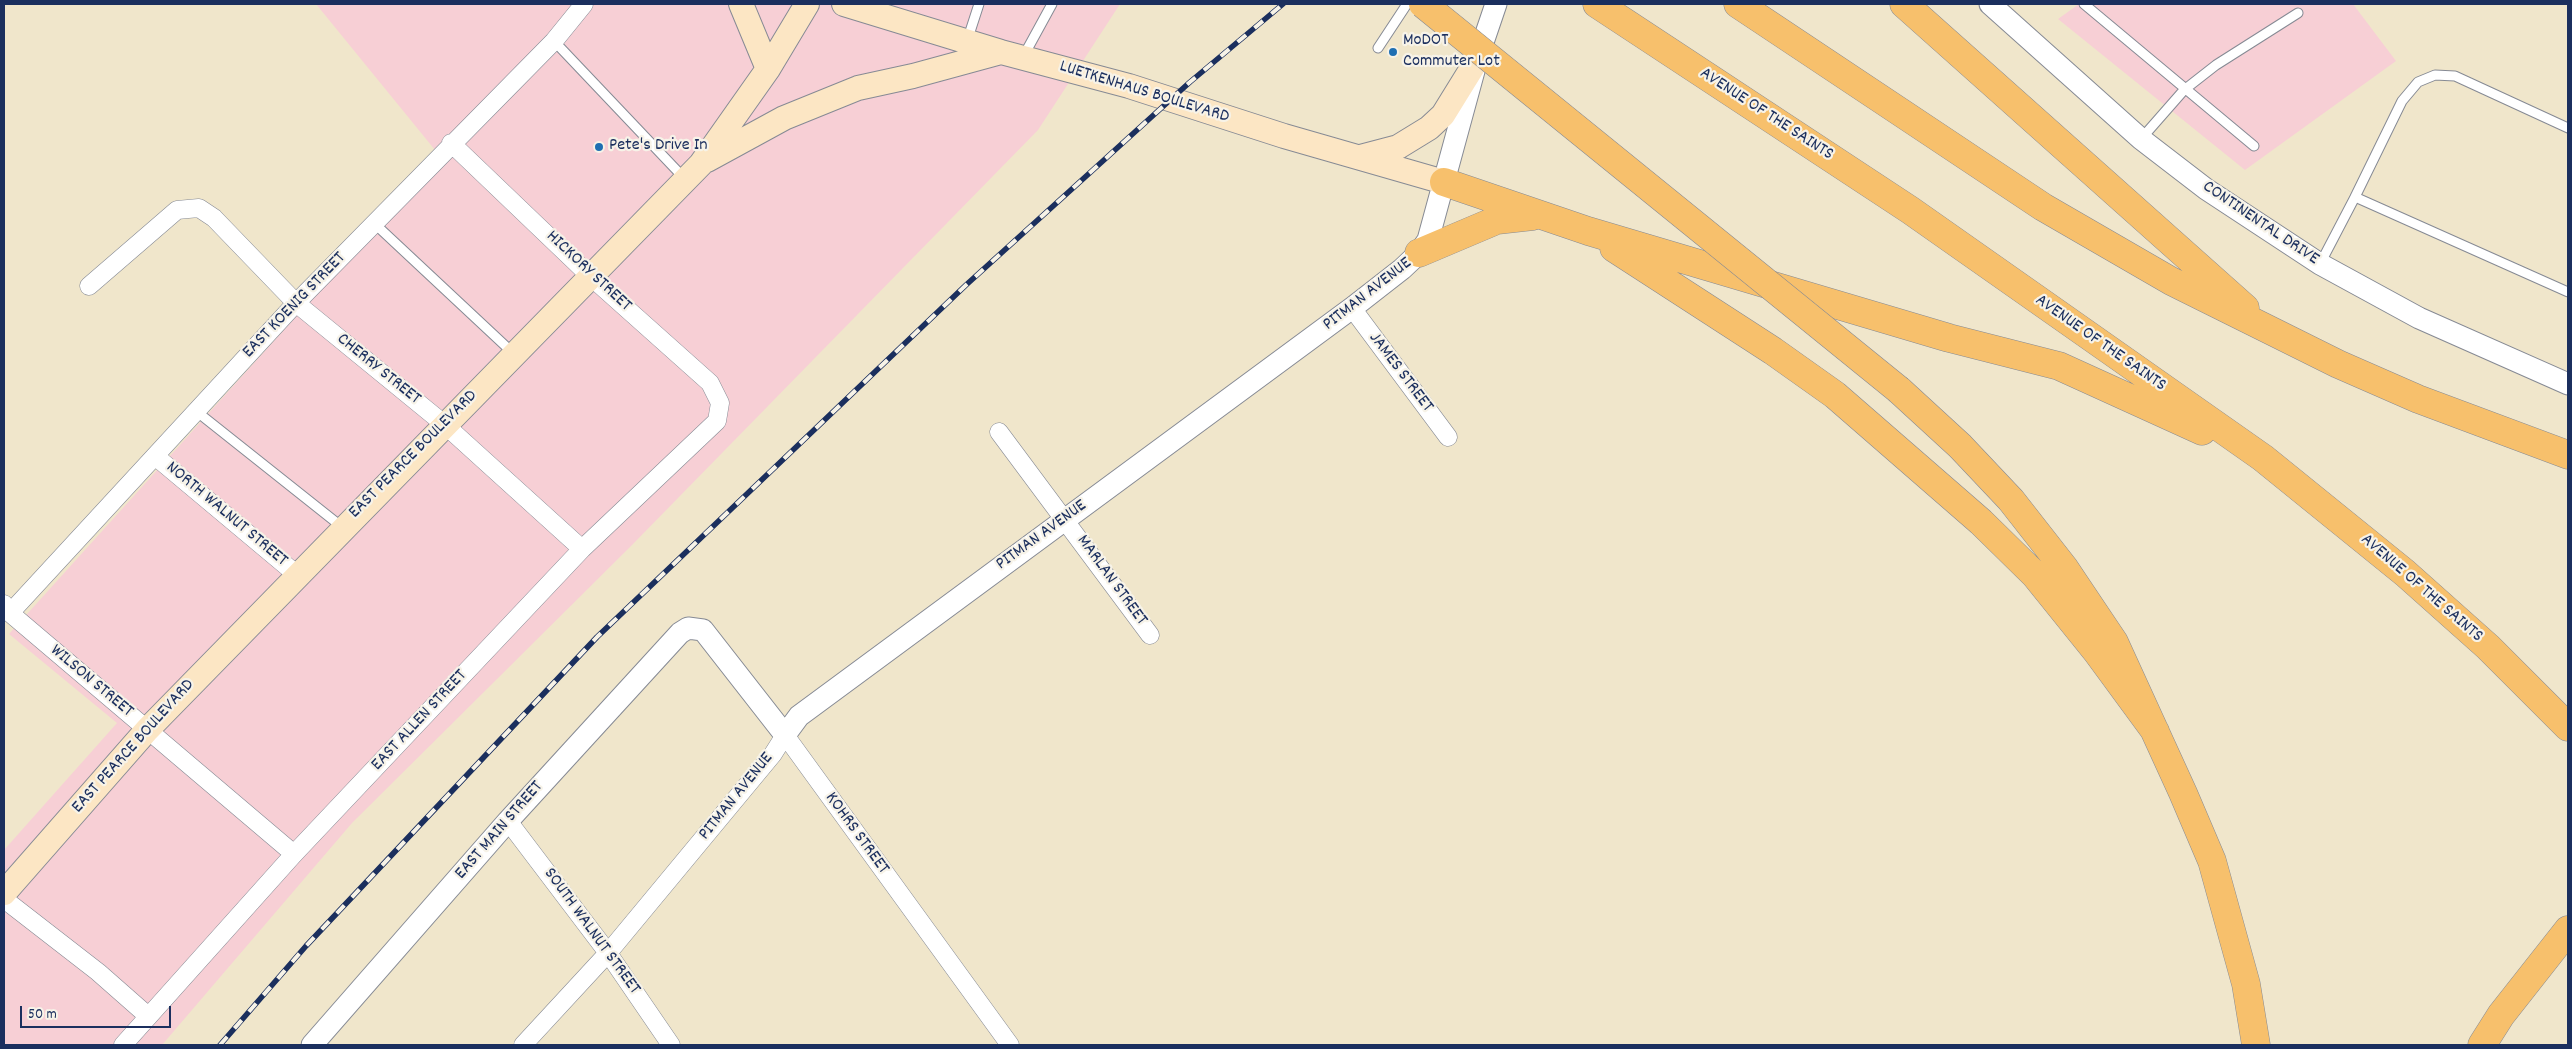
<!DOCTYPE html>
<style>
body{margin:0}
#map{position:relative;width:2572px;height:1049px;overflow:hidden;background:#f0e6cb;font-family:Dekko,sans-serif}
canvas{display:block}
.frame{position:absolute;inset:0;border:5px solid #1b2f5e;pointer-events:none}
.scale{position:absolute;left:20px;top:1006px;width:151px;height:22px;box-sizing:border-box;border:2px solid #1b2f5e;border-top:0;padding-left:6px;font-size:15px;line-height:18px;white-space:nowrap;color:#1b2f5e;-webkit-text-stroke:4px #f7f3e8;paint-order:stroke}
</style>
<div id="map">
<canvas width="2572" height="1049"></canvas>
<div class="frame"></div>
<div class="scale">50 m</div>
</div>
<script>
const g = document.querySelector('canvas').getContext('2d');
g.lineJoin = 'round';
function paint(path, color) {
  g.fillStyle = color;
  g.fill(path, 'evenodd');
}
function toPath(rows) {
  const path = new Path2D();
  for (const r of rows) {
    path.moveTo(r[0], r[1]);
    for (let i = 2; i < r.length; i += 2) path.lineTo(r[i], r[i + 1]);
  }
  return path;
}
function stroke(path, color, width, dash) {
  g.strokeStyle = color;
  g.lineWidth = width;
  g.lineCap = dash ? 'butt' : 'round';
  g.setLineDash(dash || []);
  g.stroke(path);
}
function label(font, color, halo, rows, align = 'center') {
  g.font = font + ' Dekko,sans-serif';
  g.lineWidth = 4.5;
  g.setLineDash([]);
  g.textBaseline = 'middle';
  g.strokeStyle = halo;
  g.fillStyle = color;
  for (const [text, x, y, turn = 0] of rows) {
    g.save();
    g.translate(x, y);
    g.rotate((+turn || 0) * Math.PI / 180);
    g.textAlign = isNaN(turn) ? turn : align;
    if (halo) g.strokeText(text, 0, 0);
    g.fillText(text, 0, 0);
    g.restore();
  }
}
paint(toPath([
 [316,4,1120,4,1038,130,632,545,352,823,162,1045,4,1045,4,850,117,723,9,634,349,258,444,161],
 [2079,4,2353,4,2396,61,2245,170,2058,19]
]), '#f7cfd5');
const service = toPath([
 [2084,4,2254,146],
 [554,41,684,178],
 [967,41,979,4],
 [1378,48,1407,4],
 [1023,57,1052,4],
 [2141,139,2184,90,2216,65,2298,13],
 [2355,197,2402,101,2418,82,2435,75,2455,76,2568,128],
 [375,224,513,353],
 [2320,264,2355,197,2568,292],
 [196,411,342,527]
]);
const minor = toPath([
 [89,286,177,210,199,208,214,218,296,303,444,424,582,549],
 [1352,308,1448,437],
 [999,432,1150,635],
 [155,456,296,574],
 [4,604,10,613,294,854],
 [10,613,296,303,554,41,584,4],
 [508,821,608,953,671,1045],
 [4,899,98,972,148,1016],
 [123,1045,294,854,582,549,717,421,720,403,710,383,589,275,451,143],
 [523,1045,608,953,773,754,785,735,1010,1045]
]);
const tertiary = toPath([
 [1990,4,2141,139,2206,189,2320,264,2419,318,2568,384],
 [312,1045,508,821,680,633,688,628,703,630,785,735,799,716,1352,308,1402,269,1419,253,1428,240,1477,60,1496,4]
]);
const secondary = toPath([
 [741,4,768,69],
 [844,4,1001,52,1129,86,1284,136,1444,182],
 [1360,157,1398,147,1429,128,1443,115,1477,60],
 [707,160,784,118,858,88,913,76,1001,52],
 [4,893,147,730,701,164,768,69,807,4]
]);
const motorway = toPath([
 [1597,4,1910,210,2263,458,2405,573,2488,647,2568,727],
 [1738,4,2043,207,2171,281,2338,364,2418,399,2568,455],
 [1904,4,2245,308],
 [1444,182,1588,231,1949,338,2059,366,2202,431],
 [1614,248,1773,351,1835,395,1981,522,2035,575,2097,652,2155,731],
 [1419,253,1497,220,1533,216],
 [1899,390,1960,446,2011,500,2065,569,2114,642,2183,793,2212,861,2246,984,2256,1045],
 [2482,1045,2501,1015,2568,930]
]);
stroke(service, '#868a94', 11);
stroke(minor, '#868a94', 19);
stroke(tertiary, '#868a94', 23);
stroke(secondary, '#868a94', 26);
stroke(motorway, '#868a94', 29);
stroke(service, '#fff', 9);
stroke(minor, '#fff', 18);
stroke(tertiary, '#fff', 21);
stroke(secondary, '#fce6c4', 24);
stroke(motorway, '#f7c06c', 28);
const rail = toPath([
 [220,1045,306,946,597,637,966,285,1190,82,1283,4]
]);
stroke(rail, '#1b2f5e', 5.5);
stroke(rail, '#f7f3e8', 4, [11]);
const motorwayBridge = toPath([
 [1423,4,1899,390]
]);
stroke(motorwayBridge, '#868a94', 29, []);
stroke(motorwayBridge, '#f7c06c', 28);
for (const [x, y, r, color] of [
 [1393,52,5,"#1f6fb2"],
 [599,147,5,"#1f6fb2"]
]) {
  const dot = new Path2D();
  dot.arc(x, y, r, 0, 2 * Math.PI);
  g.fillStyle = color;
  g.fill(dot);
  stroke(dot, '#f7f3e8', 2);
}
label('18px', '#1b2f5e', '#f7f3e8', [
 ["MoDOT",1403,42],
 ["Commuter Lot",1403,63],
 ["Pete's Drive In",609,147]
], 'left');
label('18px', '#1b2f5e', '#f7f3e8', [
 ["LUETKENHAUS BOULEVARD",1144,93,17],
 ["AVENUE OF THE SAINTS",1766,115,33],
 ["CONTINENTAL DRIVE",2260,224,34],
 ["HICKORY STREET",588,272,43],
 ["PITMAN AVENUE",1368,295,-38],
 ["EAST KOENIG STREET",295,306,-46],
 ["AVENUE OF THE SAINTS",2100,344,35],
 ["CHERRY STREET",378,370,39],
 ["JAMES STREET",1400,373,53],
 ["EAST PEARCE BOULEVARD",414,455,-45],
 ["NORTH WALNUT STREET",226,515,40],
 ["PITMAN AVENUE",1042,536,-36],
 ["MARLAN STREET",1111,581,54],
 ["AVENUE OF THE SAINTS",2421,589,41],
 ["WILSON STREET",91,682,40],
 ["EAST ALLEN STREET",420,721,-47],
 ["EAST PEARCE BOULEVARD",134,747,-48],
 ["PITMAN AVENUE",737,797,-51],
 ["EAST MAIN STREET",500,831,-49],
 ["KOHRS STREET",856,834,54],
 ["SOUTH WALNUT STREET",591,932,54]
]);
</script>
